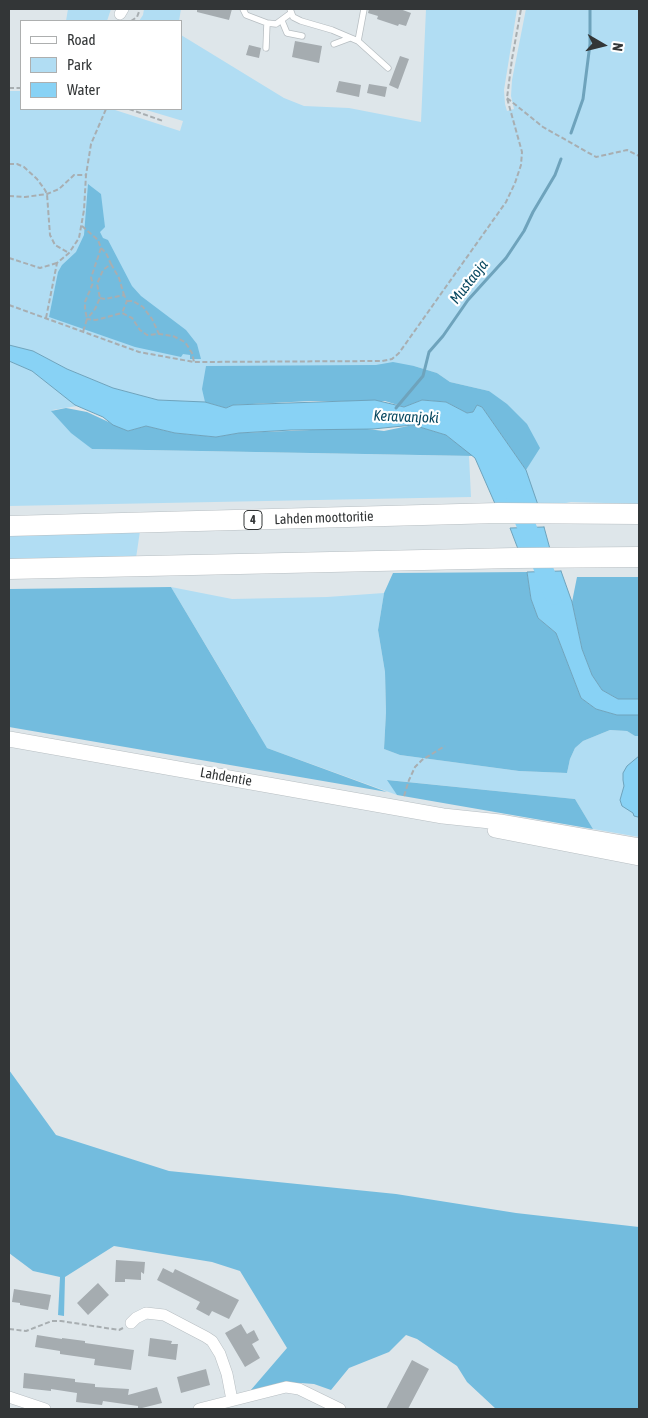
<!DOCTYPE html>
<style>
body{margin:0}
#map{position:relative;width:648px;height:1418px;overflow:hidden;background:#dee6ea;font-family:"Asap Condensed",sans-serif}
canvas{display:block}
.frame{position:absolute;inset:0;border:10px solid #333637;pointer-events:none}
.legend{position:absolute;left:20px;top:20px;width:162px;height:90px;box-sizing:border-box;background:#fff;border:1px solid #adafaf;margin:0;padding:6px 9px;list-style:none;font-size:15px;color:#333637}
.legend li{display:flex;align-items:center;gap:10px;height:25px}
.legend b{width:25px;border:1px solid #adafaf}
.north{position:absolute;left:578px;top:20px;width:50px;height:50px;-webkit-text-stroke:4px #fff;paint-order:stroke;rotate:98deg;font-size:14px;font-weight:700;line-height:20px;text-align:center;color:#333637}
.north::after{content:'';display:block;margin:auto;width:18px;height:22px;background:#333637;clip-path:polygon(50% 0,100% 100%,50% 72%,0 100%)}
</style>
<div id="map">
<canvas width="648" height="1418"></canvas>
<div class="frame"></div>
<ul class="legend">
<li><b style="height:6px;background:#fff"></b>Road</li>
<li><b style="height:14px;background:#b1ddf3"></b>Park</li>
<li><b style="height:14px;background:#88d2f5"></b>Water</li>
</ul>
<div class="north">N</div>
</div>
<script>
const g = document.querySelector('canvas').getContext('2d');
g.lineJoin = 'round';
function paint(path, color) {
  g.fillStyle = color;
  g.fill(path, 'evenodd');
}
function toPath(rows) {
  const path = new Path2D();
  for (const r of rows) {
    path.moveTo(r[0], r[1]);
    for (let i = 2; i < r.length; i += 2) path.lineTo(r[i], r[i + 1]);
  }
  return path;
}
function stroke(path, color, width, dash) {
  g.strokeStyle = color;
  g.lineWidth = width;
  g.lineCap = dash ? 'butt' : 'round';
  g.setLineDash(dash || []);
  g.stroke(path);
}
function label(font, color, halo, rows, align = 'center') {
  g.font = font + ' "Asap Condensed",sans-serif';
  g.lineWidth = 4.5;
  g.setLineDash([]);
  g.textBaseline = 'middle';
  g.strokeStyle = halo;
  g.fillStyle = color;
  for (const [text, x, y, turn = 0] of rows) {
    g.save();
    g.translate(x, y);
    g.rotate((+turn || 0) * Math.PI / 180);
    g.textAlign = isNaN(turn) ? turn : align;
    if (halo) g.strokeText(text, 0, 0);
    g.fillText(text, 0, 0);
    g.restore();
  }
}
paint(toPath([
 [68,9,111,9,107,21,66,21],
 [144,9,181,9,179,21,139,21,143,15],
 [426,9,517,9,504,90,505,104,507,111,514,109,511,96,512,80,526,9,639,9,639,504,571,502,556,505,535,505,526,470,539,447,489,391,450,382,437,373,414,366,233,405,158,400,113,388,67,369,33,351,9,345,9,91,21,91,21,109,112,109,180,131,183,121,143,109,181,109,181,35,284,98,304,106,349,108,421,122],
 [9,361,32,371,77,406,52,410,92,449,469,456,471,497,9,506],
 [140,531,136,558,9,560,9,533],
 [171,587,232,599,327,597,384,593,378,630,385,672,386,712,384,749,400,755,519,771,567,773,570,759,575,748,583,741,610,730,627,731,635,736,639,736,639,837,593,829,575,799,388,780,397,795,267,748,9,681,253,724]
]), '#b1ddf3');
paint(toPath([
 [88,184,101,194,105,227,100,232,103,238,108,240,132,286,141,296,186,330,197,344,201,359,190,359,190,355,183,354,181,357,135,347,49,317,58,272,62,265,76,252,84,235],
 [393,362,414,366,437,373,450,382,489,391,507,404,527,424,540,448,526,470,482,407,477,405,473,412,467,413,446,402,422,400,404,407,385,401,311,401,233,405,226,408,205,402,202,389,206,366,376,365],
 [66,408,87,412,128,431,146,426,175,433,216,437,239,433,359,428,384,431,413,425,446,435,474,456,92,449,71,433,51,411],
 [527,572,531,599,538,618,556,633,581,698,596,709,617,715,639,715,639,736,635,736,627,731,610,730,583,741,575,748,570,759,567,773,519,771,400,755,384,749,386,712,385,672,378,630,384,593,393,573],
 [577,577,639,577,639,699,618,699,602,690,592,675,582,649,572,602],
 [171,587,267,748,387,792,9,727,9,589],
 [387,780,575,799,593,829,397,795],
 [9,1070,56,1135,169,1171,396,1194,516,1213,639,1227,639,1409,496,1409,467,1382,457,1366,417,1339,406,1335,389,1352,349,1368,331,1390,314,1384,301,1383,250,1391,287,1348,240,1271,212,1262,114,1246,65,1277,64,1316,58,1315,60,1277,33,1271,9,1253]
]), '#73bcde');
const water = toPath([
 [9,345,33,351,67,369,113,388,158,400,205,402,226,408,233,405,375,400,404,407,422,400,446,402,467,413,473,412,477,405,482,407,526,470,538,505,496,506,475,458,446,435,413,425,373,429,291,430,239,433,216,437,175,433,146,426,128,431,113,425,103,417,75,405,32,371,9,361,9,345],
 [544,527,550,549,518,549,510,528,544,527],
 [561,571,572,602,582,649,592,675,602,690,618,699,639,699,639,715,617,715,596,709,581,698,556,633,538,618,531,599,527,572,561,571],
 [639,756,639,816,638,817,634,816,633,813,622,806,620,800,624,786,623,780,623,773,627,766,639,756]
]);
paint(water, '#88d2f5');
stroke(water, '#6ea3bc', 1);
stroke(toPath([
 [571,133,583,99,590,44,590,9],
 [396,408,423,376,429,352,443,336,468,300,506,258,524,231,533,212,555,175,561,159]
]), '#6ea3bc', 3);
stroke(toPath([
 [516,500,554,595]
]), '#88d2f5', 19);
paint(toPath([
 [197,9,232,9,229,20,197,12],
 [369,9,400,9,411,13,406,26,399,24,398,26,377,19,378,16,368,13],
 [295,41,322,46,319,63,292,57],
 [249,45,261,48,259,58,246,55],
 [400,56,409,59,398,89,389,85],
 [339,81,361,85,359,97,336,92],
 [369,84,387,87,385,97,367,93],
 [116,1260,145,1262,144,1274,141,1272,141,1280,125,1279,125,1282,115,1282],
 [163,1268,173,1273,175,1269,239,1300,229,1319,212,1311,209,1316,196,1309,200,1302,157,1280],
 [98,1283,109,1295,88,1315,77,1303],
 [14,1289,51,1295,48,1310,20,1305,20,1303,12,1302],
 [241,1324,247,1334,254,1330,259,1340,252,1344,260,1358,245,1367,225,1333],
 [37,1335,62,1339,62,1338,85,1341,85,1343,134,1350,131,1370,94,1365,95,1359,60,1354,60,1351,35,1347],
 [150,1338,172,1341,171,1344,178,1344,176,1360,148,1356],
 [412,1360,429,1369,408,1409,386,1409],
 [206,1369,210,1385,181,1393,177,1377],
 [24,1373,75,1379,75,1382,95,1384,95,1387,129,1389,128,1395,157,1387,162,1403,138,1409,138,1406,103,1401,102,1405,76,1402,77,1393,51,1389,51,1391,23,1388]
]), '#a5acb0');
const lane = toPath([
 [243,9,246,15,267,23,276,24,291,13],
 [290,9,293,17,301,21,332,30,358,41,388,68],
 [282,21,287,33,302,36],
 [358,41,364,9],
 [334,44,350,38],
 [266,48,267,23]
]);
const street = toPath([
 [120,14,123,9],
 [131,1323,136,1318,146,1313,164,1315,206,1337,212,1341,220,1354,227,1374,232,1400],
 [9,1397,45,1409],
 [199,1409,286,1387,299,1389,340,1409]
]);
const secondary = toPath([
 [9,739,443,816,500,822,639,846],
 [495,830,639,858]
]);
const highway = toPath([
 [9,526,498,513,639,514],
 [9,569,515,558,639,557]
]);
stroke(lane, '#b7bec2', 7);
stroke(street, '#b7bec2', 12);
stroke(secondary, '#b7bec2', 16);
stroke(highway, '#b7bec2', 21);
stroke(toPath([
 [131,21,137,17,140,9],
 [9,88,21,88],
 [507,98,543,127,596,157,627,150,639,156],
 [129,109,163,121],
 [9,164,17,164,24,167,37,179,45,190,47,194,50,235,55,245,69,253],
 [9,196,25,197,47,194,59,189,74,175,86,175],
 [82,226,98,240,101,248,91,278,93,283,85,302,85,309,87,319,83,332],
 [101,248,106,253,111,264,103,270,97,284,100,298,95,309,87,319,96,320,122,313,132,318,140,330,147,335,159,334,173,336,185,342,192,353,194,362],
 [9,258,40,268,57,263],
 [111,264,119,278,124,295],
 [100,298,105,299,124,295,127,301,122,313],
 [127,301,133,301,143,307,152,319,159,334],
 [9,305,139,352,194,362,382,361,392,359,399,353,506,202,515,183,521,165,522,152,507,98,512,59,521,9],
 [46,318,57,263,69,253,79,238,84,210,86,175,91,144,106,109],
 [404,796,409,780,415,767,422,760,445,746],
 [9,1329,26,1331,52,1321,61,1321,119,1330,123,1328]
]), '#a8aeb1', 2, [5, 2.5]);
stroke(lane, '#fff', 5.5);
stroke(street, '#fff', 11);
stroke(secondary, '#fff', 15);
stroke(highway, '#fff', 20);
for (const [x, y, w] of [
 [253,520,18]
]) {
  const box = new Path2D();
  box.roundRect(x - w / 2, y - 9.5, w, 19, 4);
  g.fillStyle = '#fff';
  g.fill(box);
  stroke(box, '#333637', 1);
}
label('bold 12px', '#333637', null, [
 ["4",253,520]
]);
label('14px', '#333637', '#fff', [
 ["Lahden moottoritie",324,518,-2],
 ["Lahdentie",226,777,10]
]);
label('italic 15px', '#084860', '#fff', [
 ["Mustaoja",469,282,-52],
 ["Keravanjoki",406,417,2]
]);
</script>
